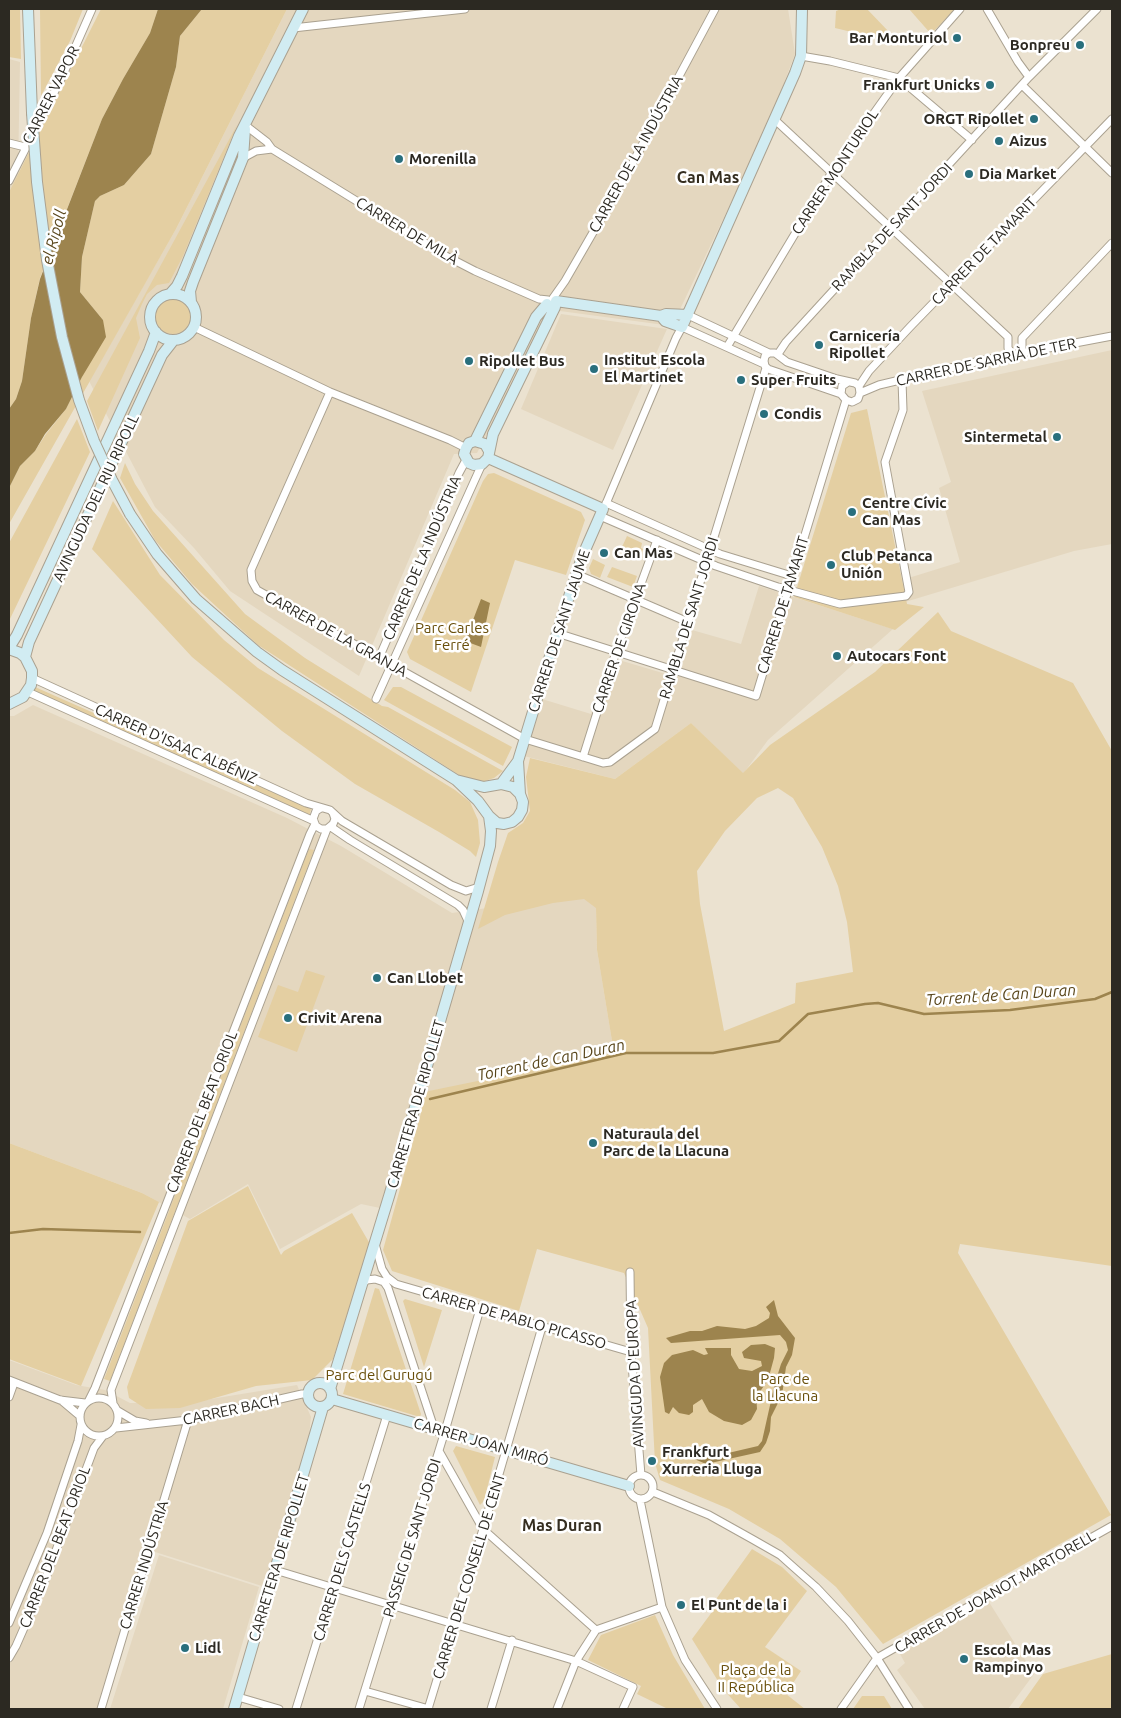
<!DOCTYPE html>
<meta charset="utf-8">
<style>
body{margin:0}
#map{position:relative;width:1121px;height:1718px;overflow:hidden;background:#ebe2d0;font-family:Ubuntu,sans-serif}
canvas{display:block}
.frame{position:absolute;inset:0;border:10px solid #2c2922;pointer-events:none}
</style>
<div id="map">
<canvas width="1121" height="1718"></canvas>
<div class="frame"></div>
</div>
<script>
const g = document.querySelector('canvas').getContext('2d');
g.lineJoin = 'round';
function paint(path, color) {
  g.fillStyle = color;
  g.fill(path, 'evenodd');
}
function toPath(rows) {
  const path = new Path2D();
  for (const r of rows) {
    if (r.length === 3) {
      path.moveTo(r[0] + r[2], r[1]);
      path.arc(r[0], r[1], r[2], 0, 2 * Math.PI);
      continue;
    }
    path.moveTo(r[0], r[1]);
    for (let i = 2; i < r.length; i += 2) path.lineTo(r[i], r[i + 1]);
  }
  return path;
}
function stroke(path, color, width, dash) {
  g.strokeStyle = color;
  g.lineWidth = width;
  g.lineCap = dash ? 'butt' : 'round';
  g.setLineDash(dash || []);
  g.stroke(path);
}
function label(font, color, halo, rows, align = 'center') {
  g.font = font + ' Ubuntu,sans-serif';
  g.lineWidth = 5;
  g.setLineDash([]);
  g.textBaseline = 'middle';
  g.strokeStyle = halo;
  g.fillStyle = color;
  for (const [text, x, y, turn = 0] of rows) {
    g.save();
    g.translate(x, y);
    g.rotate((+turn || 0) * Math.PI / 180);
    g.textAlign = isNaN(turn) ? turn : align;
    if (halo) g.strokeText(text, 0, 0);
    g.fillText(text, 0, 0);
    g.restore();
  }
}
paint(toPath([
 [287,9,788,9,795,54,769,123,672,326,560,311,544,322,477,453,454,454,359,676,230,591,194,548,155,507,89,381,176,229],
 [9,59,20,62,18,174,9,192],
 [561,314,667,329,613,450,521,409],
 [1112,350,1112,544,1074,551,905,602,902,580,960,562,939,488,951,482,922,391],
 [759,586,893,629,768,740,743,774,691,723,615,779,524,756,542,699,591,714,609,657,676,677,692,630,741,644],
 [33,705,287,818,341,846,452,913,586,894,596,905,597,950,614,1053,455,1087,413,1094,380,1208,361,1204,280,1249,248,1184,190,1219,142,1193,9,1143,9,716,14,716],
 [9,1360,76,1385,105,1390,130,1403,186,1403,297,1385,311,1417,309,1436,292,1500,265,1587,152,1551,99,1709,9,1709],
 [159,1555,259,1587,223,1709,110,1709],
 [989,1602,1034,1674,1008,1709,925,1709,897,1670,905,1663,900,1654]
]), '#e4d7bf');
paint(toPath([
 [9,9,20,9,21,59,9,57],
 [40,9,83,9,70,41,41,96],
 [101,9,158,9,150,33,123,79,102,119,40,278,31,318,22,381,16,399,9,409,9,192],
 [202,9,287,9,176,229,9,524,9,488,20,466,35,451,46,434,66,409,82,377,103,320,80,292,82,257,95,201,100,196,124,185,151,154,176,67,180,36],
 [841,9,867,9,890,33,885,40,835,28,836,11],
 [909,9,955,9,931,34],
 [237,125,183,256,169,283,157,285,147,294,142,304,136,318,140,338,98,431,87,401],
 [173,316,18],
 [867,409,907,604,924,607,895,630,794,597,851,413],
 [77,419,90,452,9,621,9,543],
 [125,463,135,484,153,511,245,614,305,658,382,706,388,707,503,771,494,778,485,781,473,780,459,775,258,645,192,584,155,540,120,478],
 [494,473,581,512,585,520,566,575,515,560,471,692,410,659,407,652,483,481,488,474],
 [113,501,160,575,224,640,258,668,455,790,470,802,478,820,480,843,476,857,470,851,439,832,355,784,282,731,192,657,92,549],
 [627,536,642,543,641,548,643,549,641,555,643,558,620,549,622,547],
 [593,559,605,565,600,578,591,574,589,568],
 [612,567,637,576,633,587,607,577],
 [938,612,951,631,1073,683,1112,751,1112,1266,960,1244,958,1253,1111,1515,883,1644,836,1587,780,1539,729,1509,660,1480,655,1463,648,1328,624,1273,537,1249,519,1311,392,1271,383,1250,421,1113,424,1092,614,1053,597,950,596,908,584,899,553,903,505,915,478,929,498,862,508,833,523,823,530,811,526,777,530,758,615,779,691,723,743,773,770,745,875,672],
 [778,788,793,798,822,847,838,886,847,922,853,972,796,983,795,1003,724,1031,700,904,697,871,725,831,757,798],
 [35,687,311,809,309,818,32,692],
 [393,687,401,687,512,747,503,766,384,700],
 [309,849,314,850,110,1381,104,1379],
 [306,970,325,976,297,1052,258,1037,278,985,298,992],
 [9,1143,142,1193,159,1202,81,1386,9,1359],
 [248,1186,281,1255,284,1251,352,1213,370,1244,333,1359,312,1380,256,1386,180,1408,146,1409,129,1398,127,1387,188,1221],
 [375,1288,379,1289,421,1414,420,1417,343,1394],
 [405,1299,442,1310,424,1367,403,1301],
 [456,1446,495,1457,484,1501,480,1505,453,1451],
 [752,1549,782,1567,807,1591,765,1647,801,1671,786,1694,805,1709,741,1709,723,1689,692,1639,712,1612,709,1609],
 [655,1615,673,1655,705,1709,668,1709,637,1694,641,1686,588,1660,601,1635],
 [1112,1654,1112,1709,1018,1709,1043,1674],
 [862,1696,884,1696,892,1709,853,1709]
]), '#e4cfa2');
paint(toPath([
 [158,9,202,9,180,36,176,67,151,154,124,185,100,196,95,201,82,257,80,292,103,320,106,337,82,377,66,409,45,434,35,451,20,466,9,488,9,409,16,399,22,381,31,318,40,279,102,119,123,79,150,33],
 [481,599,490,603,481,647,465,641],
 [774,1300,778,1316,795,1338,792,1355,786,1367,782,1395,771,1417,770,1431,766,1443,760,1452,706,1464,685,1455,688,1447,711,1457,758,1446,762,1441,775,1383,781,1364,788,1350,786,1342,780,1335,671,1343,666,1338,690,1331,702,1331,717,1326,745,1329,756,1326,769,1318,770,1313,766,1307],
 [765,1344,775,1348,774,1358,768,1380,759,1393,756,1393,757,1409,751,1420,742,1425,724,1421,709,1412,702,1399,693,1405,693,1412,689,1415,679,1413,673,1407,669,1414,665,1412,660,1377,664,1363,672,1355,693,1350,704,1355,708,1354,705,1348,731,1348,731,1355,739,1369,752,1371,762,1366,761,1361,744,1358,742,1352,751,1345]
]), '#9d844e');
stroke(toPath([
 [430,1099,626,1053,713,1053,779,1041,808,1014,865,1004,878,1003,924,1014,1010,1010,1095,999,1112,992],
 [9,1233,43,1229,140,1232]
]), '#9d844e', 2.5);
const street = toPath([
 [987,9,1018,62,1029,77],
 [293,28,465,9],
 [801,56,830,61,899,78,972,140],
 [1022,85,1112,173],
 [774,119,1008,337,1008,348,1012,354],
 [245,125,267,142,272,149,446,256,475,271,539,299,548,300],
 [9,143,25,147],
 [243,158,256,151,272,149],
 [9,181,62,77,92,9],
 [553,298,565,281,625,177,715,9],
 [688,315,769,353,775,353,787,362,837,379,855,383,859,386,860,393,858,399,852,402,846,400,841,394,842,386,848,382],
 [194,327,330,392,450,440,466,448],
 [682,327,764,364],
 [727,347,832,172,899,78,960,9],
 [1022,352,1022,338,1112,243],
 [769,353,765,356,764,361,765,366,768,369,841,394],
 [778,354,786,342,1029,77,1097,9],
 [859,386,869,371,910,327,1112,119],
 [330,392,251,570,252,581,257,590,525,739,603,763,610,762,655,729,766,368],
 [860,393,879,385,980,361,1112,336],
 [606,503,720,554,792,576],
 [605,506,676,338,682,327],
 [600,516,716,566,778,587,840,604,906,596,909,592,885,462,903,410,902,380],
 [576,574,688,622],
 [557,633,756,696,846,400],
 [379,658,459,473,466,460],
 [32,678,306,803,330,810,342,821,451,885,466,891,479,887],
 [28,692,314,821],
 [376,699,482,464],
 [583,757,616,652,657,540],
 [321,808,316,811,313,819,316,826,321,829,327,829,333,824,335,819,333,813],
 [331,827,350,840,458,905,463,910,469,923],
 [375,1244,382,1269,387,1277,396,1284,631,1352],
 [630,1272,631,1352,641,1475],
 [363,1283,367,1280,375,1279,384,1282,388,1288,434,1428],
 [9,1380,60,1400,85,1403],
 [9,1397,14,1383],
 [99,1417,19],
 [61,1400,80,1416],
 [89,1400,95,1388,310,834,315,824],
 [113,1403,111,1390,327,829],
 [118,1411,135,1421,146,1423],
 [116,1428,188,1420,302,1394,308,1394],
 [439,1451,483,1529,596,1630],
 [641,1487,12],
 [653,1492,709,1515,752,1539,780,1555,790,1564,816,1587,848,1621,877,1658,909,1709],
 [640,1500,662,1607,685,1660,717,1709],
 [275,1570,576,1661,633,1687,623,1709],
 [9,1623,47,1533,78,1441,81,1425],
 [9,1658,16,1646,45,1580,94,1448,103,1436],
 [365,1691,429,1709],
 [238,1697,279,1709],
 [101,1709,188,1420],
 [296,1709,387,1415],
 [359,1709,445,1431,480,1309],
 [428,1709,483,1529,542,1327],
 [491,1709,512,1640],
 [557,1709,576,1661,596,1630,662,1607],
 [841,1709,877,1658,1112,1526]
]);
const secondary = toPath([
 [28,9,32,113],
 [173,317,23],
 [170,294,177,286,182,276,239,136,303,9],
 [556,301,661,316,666,314,688,315],
 [191,302,190,291,193,282,243,158,245,129],
 [661,316,665,321,682,327,795,73,801,56,802,9],
 [475,441,536,317,547,304],
 [489,451,485,444,475,441,469,443,466,448,464,454,469,463,474,465,482,464,488,458,493,434,555,307],
 [488,458,603,509,582,557,557,633,518,761,520,794],
 [130,514,157,554,196,599,257,652,282,670,456,780,478,801,489,816,497,823,504,824,512,822,518,817,522,810,523,802,520,794,513,787,501,784,484,787,456,780],
 [9,648,17,635,149,351,156,332],
 [9,649,20,653,25,657,32,671,32,678,31,685,23,697,9,704],
 [25,657,29,642,162,355,173,341],
 [501,784,518,761],
 [320,1395,12],
 [330,1389,390,1193,478,891,490,846,491,831,489,816],
 [332,1399,629,1486],
 [234,1709,323,1407]
]);
stroke(street, '#aaa190', 9);
stroke(secondary, '#aaa190', 12);
stroke(street, '#fff', 7);
stroke(secondary, '#d1ecf2', 10);
const secondaryBridge = toPath([
 [32,113,37,182,47,260,62,337,79,400,94,441,112,480,130,514]
]);
stroke(secondaryBridge, '#aaa190', 12, []);
stroke(secondaryBridge, '#d1ecf2', 10);
for (const [x, y, r, color] of [
 [957,38,5,"#296f7d"],
 [1080,45,5,"#296f7d"],
 [990,85,5,"#296f7d"],
 [1034,119,5,"#296f7d"],
 [999,141,5,"#296f7d"],
 [399,159,5,"#296f7d"],
 [969,174,5,"#296f7d"],
 [819,345,5,"#296f7d"],
 [469,361,5,"#296f7d"],
 [594,369,5,"#296f7d"],
 [741,380,5,"#296f7d"],
 [764,414,5,"#296f7d"],
 [1057,437,5,"#296f7d"],
 [852,512,5,"#296f7d"],
 [604,553,5,"#296f7d"],
 [831,565,5,"#296f7d"],
 [837,656,5,"#296f7d"],
 [377,978,5,"#296f7d"],
 [288,1018,5,"#296f7d"],
 [593,1143,5,"#296f7d"],
 [652,1461,5,"#296f7d"],
 [681,1605,5,"#296f7d"],
 [185,1648,5,"#296f7d"],
 [964,1659,5,"#296f7d"]
]) {
  const dot = new Path2D();
  dot.arc(x, y, r, 0, 2 * Math.PI);
  g.fillStyle = color;
  g.fill(dot);
  stroke(dot, '#fff', 2);
}
label('bold 15px', '#2c2922', '#fff', [
 ["Bar Monturiol",947,38,"right"],
 ["Bonpreu",1070,45,"right"],
 ["Frankfurt Unicks",980,85,"right"],
 ["ORGT Ripollet",1024,119,"right"],
 ["Aizus",1009,141],
 ["Morenilla",409,159],
 ["Dia Market",979,174],
 ["Carnicería",829,336],
 ["Ripollet",829,353],
 ["Institut Escola",604,360],
 ["El Martinet",604,377],
 ["Ripollet Bus",479,361],
 ["Super Fruits",751,380],
 ["Condis",774,414],
 ["Sintermetal",1047,437,"right"],
 ["Centre Cívic",862,503],
 ["Can Mas",862,520],
 ["Can Mas",614,553],
 ["Club Petanca",841,556],
 ["Unión",841,573],
 ["Autocars Font",847,656],
 ["Can Llobet",387,978],
 ["Crivit Arena",298,1018],
 ["Naturaula del",603,1134],
 ["Parc de la Llacuna",603,1151],
 ["Frankfurt",662,1452],
 ["Xurreria Lluga",662,1469],
 ["El Punt de la i",691,1605],
 ["Lidl",195,1648],
 ["Escola Mas",974,1650],
 ["Rampinyo",974,1667]
], 'left');
label('15px', '#2c2922', '#fff', [
 ["CARRER VAPOR",51,95,-63],
 ["CARRER DE LA INDÚSTRIA",636,154,-61],
 ["CARRER MONTURIOL",835,172,-57],
 ["RAMBLA DE SANT JORDI",892,227,-47],
 ["CARRER DE MILÀ",407,231,31],
 ["CARRER DE TAMARIT",984,251,-46],
 ["CARRER DE SARRIÀ DE TER",986,362,-12],
 ["AVINGUDA DEL RIU RIPOLL",96,498,-65],
 ["CARRER DE LA INDÚSTRIA",422,558,-67],
 ["CARRER DE TAMARIT",783,605,-73],
 ["RAMBLA DE SANT JORDI",689,618,-73],
 ["CARRER DE SANT JAUME",559,631,-72],
 ["CARRER DE LA GRANJA",336,634,29],
 ["CARRER DE GIRONA",619,648,-71],
 ["CARRER D'ISAAC ALBÉNIZ",176,744,24],
 ["CARRETERA DE RIPOLLET",416,1104,-74],
 ["CARRER DEL BEAT ORIOL",202,1112,-69],
 ["CARRER DE PABLO PICASSO",514,1318,16],
 ["AVINGUDA D'EUROPA",635,1374,-93],
 ["CARRER BACH",231,1410,-12],
 ["CARRER JOAN MIRÓ",481,1442,16],
 ["PASSEIG DE SANT JORDI",412,1538,-73],
 ["CARRER DEL BEAT ORIOL",55,1547,-69],
 ["CARRETERA DE RIPOLLET",279,1558,-73],
 ["CARRER DELS CASTELLS",342,1562,-73],
 ["CARRER INDÚSTRIA",144,1565,-73],
 ["CARRER DEL CONSELL DE CENT",469,1576,-73],
 ["CARRER DE JOANOT MARTORELL",995,1592,-30]
]);
label('15px', '#694f0b', '#fff', [
 ["Parc Carles",452,628],
 ["Ferré",452,645],
 ["Parc del Gurugú",379,1375],
 ["Parc de",785,1379],
 ["la Llacuna",785,1396],
 ["Plaça de la",756,1670],
 ["II República",756,1687]
]);
label('bold 16px', '#352e20', '#fff', [
 ["Can Mas",708,178],
 ["Mas Duran",562,1526]
]);
label('italic 16px', '#59461b', '#fff', [
 ["el Ripoll",54,237,-75],
 ["Torrent de Can Duran",1001,995,-4],
 ["Torrent de Can Duran",551,1060,-12]
]);
</script>
